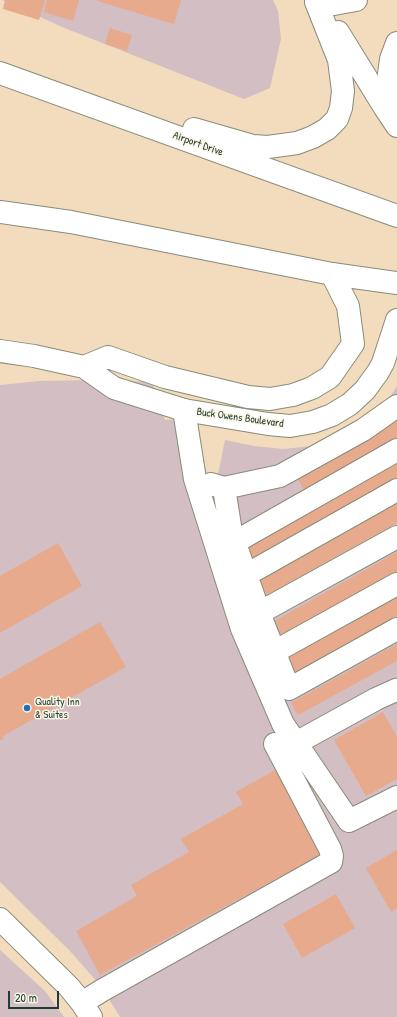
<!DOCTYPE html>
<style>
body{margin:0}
#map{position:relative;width:397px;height:1017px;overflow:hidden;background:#f2dcbd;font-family:"Patrick Hand",sans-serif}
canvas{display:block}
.scale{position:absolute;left:8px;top:991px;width:51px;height:18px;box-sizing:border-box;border:2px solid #1f3d34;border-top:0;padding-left:5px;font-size:12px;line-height:14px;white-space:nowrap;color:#1f3d34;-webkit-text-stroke:3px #fcf5e5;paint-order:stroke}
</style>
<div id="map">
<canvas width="397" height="1017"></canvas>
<div class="scale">20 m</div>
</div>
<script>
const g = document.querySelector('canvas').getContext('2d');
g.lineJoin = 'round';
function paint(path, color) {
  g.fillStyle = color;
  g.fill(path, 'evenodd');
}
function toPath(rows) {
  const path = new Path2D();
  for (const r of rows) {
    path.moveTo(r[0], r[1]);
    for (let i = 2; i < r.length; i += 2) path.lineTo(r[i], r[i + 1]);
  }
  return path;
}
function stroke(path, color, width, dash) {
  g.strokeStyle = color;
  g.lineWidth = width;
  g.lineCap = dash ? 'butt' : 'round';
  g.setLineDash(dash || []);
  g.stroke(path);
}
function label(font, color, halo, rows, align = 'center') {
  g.font = font + ' "Patrick Hand",sans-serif';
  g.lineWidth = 3;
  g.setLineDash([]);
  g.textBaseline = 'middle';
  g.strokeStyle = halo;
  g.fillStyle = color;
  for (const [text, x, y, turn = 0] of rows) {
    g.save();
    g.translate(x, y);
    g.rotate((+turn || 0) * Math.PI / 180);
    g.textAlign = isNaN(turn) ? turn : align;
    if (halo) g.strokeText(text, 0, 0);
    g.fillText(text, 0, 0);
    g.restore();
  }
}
paint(toPath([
 [2,0,273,0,278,11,281,39,270,88,244,99,67,29],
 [95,380,152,382,165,420,189,419,214,494,225,440,254,446,283,449,312,446,372,415,392,394,397,386,397,1017,120,1017,100,985,69,950,0,882,0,385,39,381],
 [0,950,45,991,64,1017,0,1017]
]), '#d2bec3');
paint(toPath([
 [5,0,45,0,39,20,3,9],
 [47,0,79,0,73,21,44,12],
 [97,0,181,0,174,24,97,1],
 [110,28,132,35,127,51,105,44],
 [397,418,397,443,306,493,295,474],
 [397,459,397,483,253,562,242,544],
 [397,502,397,523,267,595,258,580],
 [58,543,82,586,0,633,0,576],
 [397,552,397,575,281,639,271,623],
 [397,594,397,616,293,673,284,657],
 [100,622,126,667,3,736,4,738,0,741,0,679],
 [397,644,397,661,298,715,291,703],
 [383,712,397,737,397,779,366,796,334,740],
 [277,769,323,853,100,975,76,931,137,896,131,885,189,852,181,839,243,804,236,792],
 [397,850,397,908,391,912,366,868],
 [336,894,355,928,302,958,283,924]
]), '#e7aa8d');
const minor = toPath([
 [184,410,195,479,242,629,283,724,349,821,397,797],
 [211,484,224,488,280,476,363,430,397,406],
 [224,488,231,532,263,623,289,689,397,629],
 [235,542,397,450],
 [246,575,397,490],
 [259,613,397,537],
 [274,652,397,584],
 [296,743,376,699,396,690,397,691],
 [0,919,69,987,82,1003,91,1017],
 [82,1003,101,991,331,862,332,856,330,849,275,744]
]);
const major = toPath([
 [332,274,397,283],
 [0,351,34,356,84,367,114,388,184,410,268,424,290,426,313,422,332,415,350,404,365,390,378,372,383,363,397,320],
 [84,367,108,357,165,377,248,397,270,399,293,395,312,388,330,377,353,344,348,306,332,274]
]);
const highway = toPath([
 [316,2,334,4,356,0],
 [338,32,385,108,397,126],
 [397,43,391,59,389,74,392,88,397,106],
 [0,73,397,216],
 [194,129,253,146,268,147,297,143,313,137,327,129,337,119,341,108,343,91,339,60,316,2],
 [0,212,71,222,332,274]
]);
stroke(minor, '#888c78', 24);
stroke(major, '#888c78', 24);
stroke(highway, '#888c78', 24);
stroke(minor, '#fff', 22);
stroke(major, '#fff', 22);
stroke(highway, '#fff', 22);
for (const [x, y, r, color] of [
 [27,708,4,"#1f6fb2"]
]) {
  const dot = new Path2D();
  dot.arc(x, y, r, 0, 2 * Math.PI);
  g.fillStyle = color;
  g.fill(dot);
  stroke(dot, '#fcf5e5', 1.5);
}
label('11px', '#1f3d34', '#fcf5e5', [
 ["Airport Drive",198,144,20],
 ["Buck Owens Boulevard",240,418,8]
]);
label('11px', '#1f3d34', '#fcf5e5', [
 ["Quality Inn",35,702],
 ["& Suites",35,715]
], 'left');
</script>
